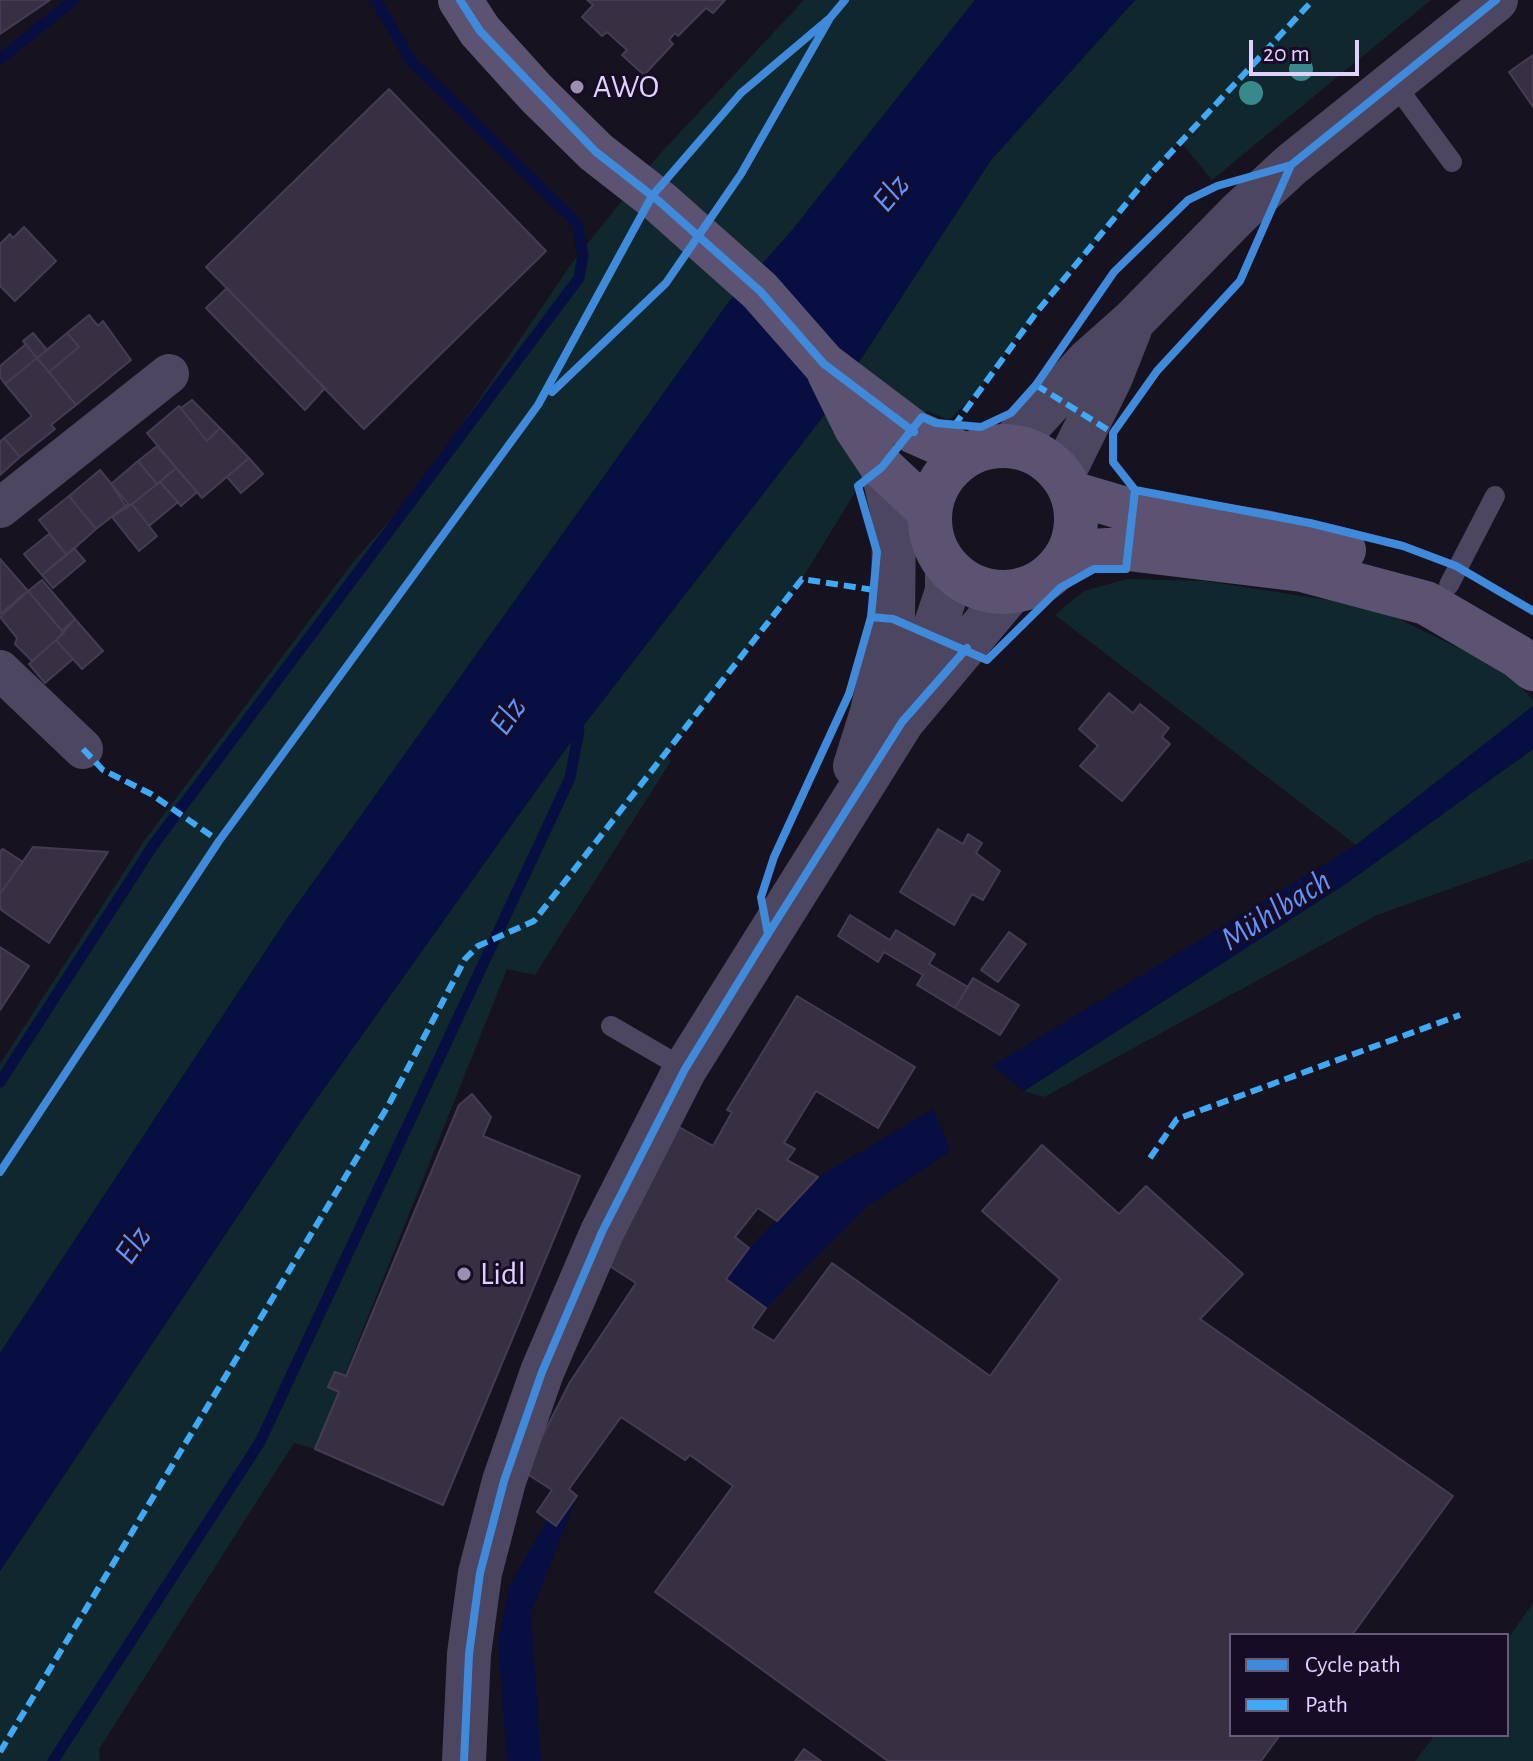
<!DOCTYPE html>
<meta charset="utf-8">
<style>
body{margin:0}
#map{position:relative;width:1533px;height:1761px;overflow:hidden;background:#17121f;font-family:"Alegreya Sans",sans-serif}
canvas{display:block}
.legend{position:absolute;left:1229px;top:1633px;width:280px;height:104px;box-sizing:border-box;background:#160c25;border:2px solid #675b7c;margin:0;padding:10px 14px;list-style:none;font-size:24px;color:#e0d1ff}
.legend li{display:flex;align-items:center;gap:16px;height:40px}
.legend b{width:40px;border:2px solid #675b7c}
.scale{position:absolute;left:1249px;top:40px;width:110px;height:36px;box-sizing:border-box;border:4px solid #e0d1ff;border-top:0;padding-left:10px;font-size:24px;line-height:28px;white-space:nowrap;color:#e0d1ff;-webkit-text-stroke:6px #160c25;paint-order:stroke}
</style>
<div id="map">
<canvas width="1533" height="1761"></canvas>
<ul class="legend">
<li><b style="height:10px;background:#408adc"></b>Cycle path</li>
<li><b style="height:10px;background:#3fa9f5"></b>Path</li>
</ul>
<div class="scale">20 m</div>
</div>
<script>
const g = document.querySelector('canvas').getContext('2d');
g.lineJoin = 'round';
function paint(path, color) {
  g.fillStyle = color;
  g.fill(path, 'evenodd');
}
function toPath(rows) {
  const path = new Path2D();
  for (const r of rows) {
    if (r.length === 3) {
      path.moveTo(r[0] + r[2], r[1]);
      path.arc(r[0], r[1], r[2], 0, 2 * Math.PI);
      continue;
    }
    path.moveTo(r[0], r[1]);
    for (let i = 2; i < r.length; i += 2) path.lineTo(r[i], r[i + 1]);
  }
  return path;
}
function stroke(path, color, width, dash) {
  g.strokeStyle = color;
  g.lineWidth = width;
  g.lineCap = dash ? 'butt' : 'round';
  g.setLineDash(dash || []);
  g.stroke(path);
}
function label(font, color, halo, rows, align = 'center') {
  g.font = font + ' "Alegreya Sans",sans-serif';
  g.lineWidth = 6;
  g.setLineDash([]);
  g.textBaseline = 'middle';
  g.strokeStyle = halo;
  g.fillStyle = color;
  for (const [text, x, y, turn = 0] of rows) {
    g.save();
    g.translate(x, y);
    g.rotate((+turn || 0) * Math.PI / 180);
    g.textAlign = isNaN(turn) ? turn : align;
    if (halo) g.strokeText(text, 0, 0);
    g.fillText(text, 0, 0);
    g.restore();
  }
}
paint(toPath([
 [804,0,975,0,793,229,728,303,286,920,0,1353,0,1064,144,841,353,562,420,486,572,263,657,157],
 [1135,0,1431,0,1212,180,1180,141,1036,313,978,392,949,420,927,411,914,432,882,467,868,471,802,579,666,755,671,761,535,975,507,969,315,1449,294,1443,99,1749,100,1761,0,1761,0,1571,306,1114,570,743,825,414,991,160],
 [1127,579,1205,581,1374,607,1477,657,1515,681,1533,700,1533,706,1356,845,1055,615,1084,591],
 [1533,749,1533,859,1377,915,1044,1097,1024,1091,1347,883],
 [1533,1603,1533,1761,1415,1761,1435,1735,1507,1735,1507,1640]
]), '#10272e');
paint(toPath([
 [975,0,1135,0,991,160,825,414,570,743,306,1114,0,1571,0,1353,286,920,728,303,793,229],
 [1533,706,1533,749,1347,883,1024,1091,992,1066,1356,845],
 [933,1109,951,1151,866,1207,766,1308,726,1279,749,1248,818,1177],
 [577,1496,531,1613,541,1761,507,1761,498,1641,509,1587,547,1519,557,1526]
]), '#070f42');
stroke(toPath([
 [0,59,74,0],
 [0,1082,154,844,579,278,583,255,577,223,411,61,376,0],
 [53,1761,260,1442,570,778,579,730,574,717]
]), '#070f42', 11);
const building = toPath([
 [0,0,50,0,0,34,0,0],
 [587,0,725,0,713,13,706,8,678,36,675,33,669,40,673,44,644,75,622,55,627,50,607,32,602,36,582,17,593,5,587,0],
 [1533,55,1533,107,1509,72,1533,55],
 [389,89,546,251,364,429,206,267,389,89],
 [24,227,56,261,15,301,0,286,0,244,10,234,13,238,24,227],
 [227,288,325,388,305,410,206,308,227,288],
 [89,315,98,326,103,321,131,360,76,405,49,372,79,347,67,333,89,315],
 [33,333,47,350,37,358,23,341,33,333],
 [67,333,79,347,49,372,37,358,67,333],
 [26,344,37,358,5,384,0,377,0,366,26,344],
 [37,358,76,405,51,425,55,429,20,457,4,438,32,416,5,384,37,358],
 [192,400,220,428,207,441,181,408,192,400],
 [179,406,207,441,220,428,249,458,202,498,147,433,179,406],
 [4,438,20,457,0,475,0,442,4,438],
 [157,446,176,468,157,484,138,461,157,446],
 [249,458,263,474,241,493,227,477,249,458],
 [138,461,157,484,127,508,111,484,138,461],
 [176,468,197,492,181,506,160,482,176,468],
 [100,470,128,504,96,529,69,496,100,470],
 [160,482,178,502,149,526,132,504,160,482],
 [69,496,96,529,67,555,39,520,69,496],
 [132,504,157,536,139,551,112,517,132,504],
 [49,534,67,555,42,575,24,554,49,534],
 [74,548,85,561,53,588,42,575,74,548],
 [0,559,28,591,0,614,0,559],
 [42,580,75,619,62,631,28,591,42,580],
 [28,591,64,633,32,661,15,644,17,638,0,617,28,591],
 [75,619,103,651,82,669,56,640,75,619],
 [56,640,73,659,45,683,29,664,56,640],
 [1109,693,1133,713,1140,704,1169,728,1162,737,1170,744,1122,801,1080,766,1098,746,1079,729,1109,693],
 [938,829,963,844,968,834,982,843,976,853,1000,871,983,900,972,894,954,925,900,892,938,829],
 [33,847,108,852,49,943,0,909,0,894,33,847],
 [3,849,23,862,0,894,0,851,3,849],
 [850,915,890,940,896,930,935,954,929,964,968,987,955,1008,917,985,923,975,884,952,878,962,838,936,850,915],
 [1009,932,1026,944,998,982,981,970,1009,932],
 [0,947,29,966,0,1010,0,947],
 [973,978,1019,1005,1000,1035,955,1008,973,978],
 [797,996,915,1067,878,1128,816,1091,784,1143,795,1149,787,1160,818,1177,777,1221,758,1208,735,1237,749,1248,726,1279,766,1308,752,1328,774,1341,832,1263,990,1376,1060,1279,982,1211,1042,1145,1119,1214,1146,1186,1243,1274,1200,1319,1453,1496,1352,1635,1231,1635,1231,1735,1280,1735,1261,1761,888,1761,655,1592,733,1486,690,1455,685,1460,621,1417,569,1489,577,1496,556,1526,537,1512,552,1490,524,1472,570,1382,636,1283,608,1265,679,1127,713,1146,732,1112,727,1110,797,996],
 [472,1094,491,1117,483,1136,580,1176,443,1505,315,1449,339,1392,328,1387,335,1372,346,1376,459,1105,472,1094],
 [804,1749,821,1761,795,1761,804,1749]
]);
paint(building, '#373042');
stroke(building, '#453c54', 2);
stroke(toPath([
 [1394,83,1452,162],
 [1449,585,1495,496],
 [611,1026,685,1069]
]), '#4d4660', 20);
stroke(toPath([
 [0,508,169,374],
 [0,670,83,749]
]), '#4d4660', 40);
stroke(toPath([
 [1010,446,1089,360,1133,321,1239,213,1291,165,1496,0],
 [1062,476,1111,377,1130,329],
 [911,699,947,591,947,568],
 [855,766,872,712,893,619,894,519,882,467],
 [464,1761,469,1654,480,1573,504,1481,542,1372,602,1232,685,1069,902,722,1010,593]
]), '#4d4660', 44);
stroke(toPath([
 [460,0,480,31,537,94,596,152,660,202,760,291,824,364,914,432,966,455],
 [829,373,856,428,882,467,930,512],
 [1003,519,73],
 [1072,493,1133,511,1265,532,1344,550],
 [1069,552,1128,549,1302,570,1426,603,1517,656,1533,669]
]), '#5c5373', 44);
stroke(toPath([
 [1036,385,1113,433],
 [954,426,1036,313,1149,176,1313,0],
 [83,749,103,770,151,794,219,841],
 [1150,1158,1177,1119,1460,1015],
 [0,1752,388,1106,465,959,478,946,534,921,802,579,874,590]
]), '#3fa9f5', 6, [12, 6]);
stroke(toPath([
 [460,0,480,31,596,152,660,202,760,291,824,364,914,432],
 [1291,165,1240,281,1157,371,1113,433,1113,462,1135,490,1310,523,1403,546,1456,566,1533,611],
 [552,392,666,283,741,174,830,18,845,0],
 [871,617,893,619,987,660,1060,588,1094,569,1126,569,1135,490],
 [768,934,761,897,774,857,849,694,871,617,877,552,858,486,882,467,922,417,936,423,981,427,1011,413,1036,385,1114,272,1188,200,1217,186,1291,165,1496,0],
 [0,1172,219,841,538,405,652,196,741,93,830,18],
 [464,1761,469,1654,480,1573,504,1481,542,1372,602,1232,685,1069,768,934,902,722,967,648]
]), '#408adc', 8);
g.fillStyle = '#37898b';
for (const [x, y] of [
 [1301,69],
 [1251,93]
]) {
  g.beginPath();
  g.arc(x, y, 12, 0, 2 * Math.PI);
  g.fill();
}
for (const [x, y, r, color] of [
 [577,87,8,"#9a8eb1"],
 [464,1274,8,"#9a8eb1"]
]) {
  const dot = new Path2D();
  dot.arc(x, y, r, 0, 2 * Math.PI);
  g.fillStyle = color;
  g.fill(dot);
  stroke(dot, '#160c25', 3);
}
label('32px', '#e0d1ff', '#160c25', [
 ["AWO",593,87],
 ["Lidl",480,1274]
], 'left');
label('italic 34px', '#5f93ff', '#160c25', [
 ["Elz",891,193,-50],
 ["Elz",508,716,-55],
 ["Mühlbach",1276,910,-32],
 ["Elz",133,1245,-55]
]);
</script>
